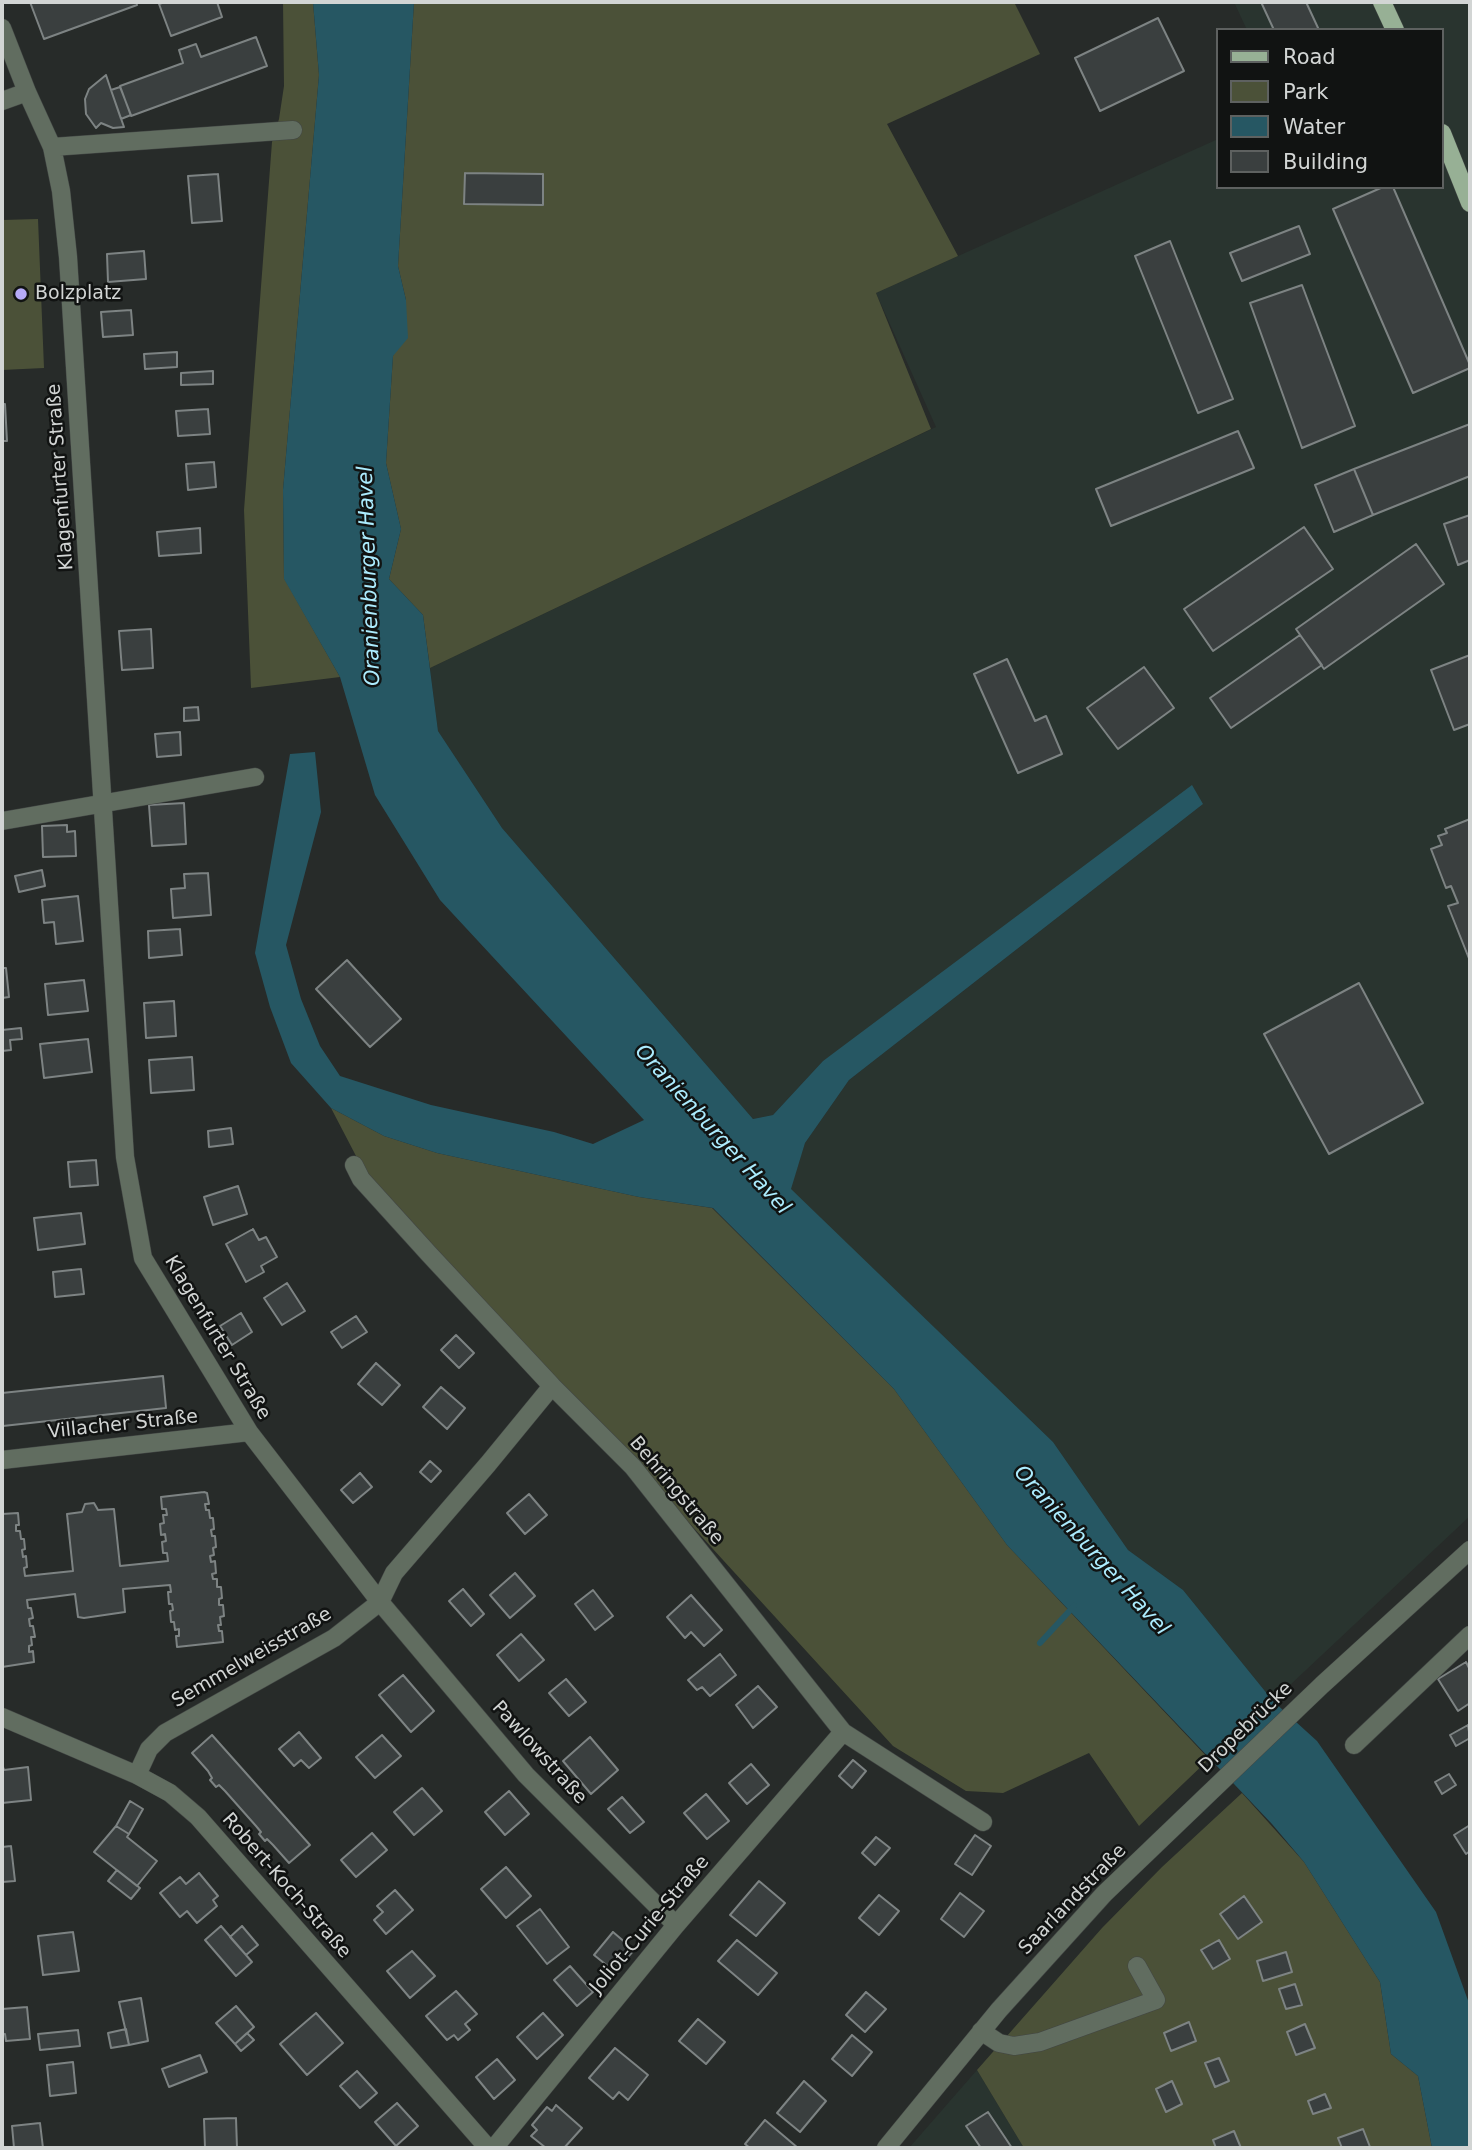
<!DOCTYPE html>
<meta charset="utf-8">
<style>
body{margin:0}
#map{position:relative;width:1472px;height:2150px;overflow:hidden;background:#272b29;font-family:"DejaVu Sans",sans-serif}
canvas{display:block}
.frame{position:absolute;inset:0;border:4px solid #d2d5d4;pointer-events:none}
.legend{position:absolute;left:1216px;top:28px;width:228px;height:161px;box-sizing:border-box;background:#111312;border:2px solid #5e6160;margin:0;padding:9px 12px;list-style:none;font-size:21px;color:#d2d5d4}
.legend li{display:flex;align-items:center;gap:14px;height:35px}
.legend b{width:35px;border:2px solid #5e6160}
</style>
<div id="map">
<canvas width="1472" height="2150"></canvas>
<div class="frame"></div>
<ul class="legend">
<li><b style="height:9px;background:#97b095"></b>Road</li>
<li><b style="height:19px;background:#4b5138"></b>Park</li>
<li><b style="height:19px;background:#265763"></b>Water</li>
<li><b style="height:19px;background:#3a3f3f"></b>Building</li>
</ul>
</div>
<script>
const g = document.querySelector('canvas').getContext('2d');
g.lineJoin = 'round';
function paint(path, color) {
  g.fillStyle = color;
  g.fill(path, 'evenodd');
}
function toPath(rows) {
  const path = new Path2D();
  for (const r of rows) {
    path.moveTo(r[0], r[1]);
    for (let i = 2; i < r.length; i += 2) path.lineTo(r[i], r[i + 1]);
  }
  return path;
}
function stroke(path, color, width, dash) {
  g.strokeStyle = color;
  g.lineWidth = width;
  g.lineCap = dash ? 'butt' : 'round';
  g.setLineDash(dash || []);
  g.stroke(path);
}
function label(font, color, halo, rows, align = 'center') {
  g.font = font + ' "DejaVu Sans",sans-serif';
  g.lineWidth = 5;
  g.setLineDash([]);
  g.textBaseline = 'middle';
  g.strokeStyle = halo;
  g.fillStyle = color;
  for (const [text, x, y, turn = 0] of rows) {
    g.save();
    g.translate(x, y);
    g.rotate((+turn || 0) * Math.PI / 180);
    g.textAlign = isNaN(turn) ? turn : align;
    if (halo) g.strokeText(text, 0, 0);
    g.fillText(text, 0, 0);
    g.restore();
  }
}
paint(toPath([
 [1234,2,1470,2,1470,1516,1273,1701,1183,1590,1128,1550,1053,1442,790,1189,805,1143,849,1080,1203,804,823,1061,773,1115,753,1119,502,828,438,731,430,668,936,427,876,293,1218,139,1218,187,1442,187,1442,30,1247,30],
 [977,2070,1024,2148,909,2148]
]), '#29342f');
paint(toPath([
 [283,2,313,2,319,75,283,490,284,578,340,677,251,688,244,510,272,142,279,119,284,86],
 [414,2,1014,2,1040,54,887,124,958,256,876,293,931,429,430,668,423,615,389,579,401,529,386,463,393,356,406,300,398,266],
 [38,219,44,368,2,370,2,220],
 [331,1108,384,1136,437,1153,639,1197,712,1208,894,1389,1007,1545,1209,1759,1139,1826,1089,1753,1003,1793,966,1791,893,1746,564,1386,368,1179],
 [1242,1793,1304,1862,1380,1982,1391,2054,1418,2076,1432,2148,1024,2148,977,2070,1102,1928,1162,1867]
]), '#4b5138');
paint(toPath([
 [313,2,414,2,398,266,406,300,408,338,393,356,386,463,401,529,389,579,423,615,438,731,502,828,753,1119,773,1115,823,1061,1192,785,1203,804,849,1080,805,1143,791,1189,1053,1442,1128,1550,1183,1590,1273,1701,1317,1741,1436,1912,1470,2006,1470,2148,1432,2148,1418,2076,1391,2054,1380,1982,1304,1862,1272,1824,1007,1545,894,1389,713,1208,639,1197,437,1153,384,1136,331,1108,291,1063,270,1007,255,953,290,754,315,752,321,812,286,945,301,999,320,1046,340,1076,431,1105,554,1132,593,1144,644,1120,440,900,375,795,340,677,284,579,283,490,319,75]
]), '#265763');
stroke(toPath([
 [1040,1643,1074,1606]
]), '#265763', 6);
const building = toPath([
 [30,2,136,2,137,5,44,39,30,2],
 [165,2,217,2,222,17,171,36,159,4,165,2],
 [1261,2,1306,2,1319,30,1274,30,1261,2],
 [1158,18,1184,71,1100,111,1075,58,1158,18],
 [256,37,267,66,131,116,120,86,183,63,179,50,196,44,201,57,256,37],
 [106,75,111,90,124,127,113,128,101,123,96,128,86,114,85,99,89,89,106,75],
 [120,87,131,115,121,119,111,90,120,87],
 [465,173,543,174,543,205,464,204,465,173],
 [218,174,222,221,192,223,188,176,218,174],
 [1383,187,1393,187,1470,365,1470,368,1413,393,1333,209,1383,187],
 [1299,226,1310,254,1242,281,1230,253,1299,226],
 [1170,241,1233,399,1198,413,1135,256,1170,241],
 [144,251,146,279,108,282,107,254,144,251],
 [1302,285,1355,426,1302,448,1250,303,1302,285],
 [131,310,133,335,103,337,101,312,131,310],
 [177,352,177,367,145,369,144,354,177,352],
 [213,371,213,384,181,385,181,373,213,371],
 [2,404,5,404,7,441,2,441,2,404],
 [208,409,210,434,178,436,176,411,208,409],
 [1470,424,1470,476,1373,515,1354,469,1470,424],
 [1238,431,1254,468,1111,526,1096,489,1238,431],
 [214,462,216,487,188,490,186,464,214,462],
 [1354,469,1373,515,1334,532,1315,485,1354,469],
 [1470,515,1470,560,1458,565,1444,524,1470,515],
 [1304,527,1333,569,1213,651,1184,609,1304,527],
 [200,528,201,553,159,556,157,532,200,528],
 [1416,544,1444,584,1324,669,1296,629,1416,544],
 [151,629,153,668,122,670,119,631,151,629],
 [1300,635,1322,665,1231,728,1210,698,1300,635],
 [1470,655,1470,724,1454,730,1431,670,1470,655],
 [1007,659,1035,721,1046,716,1062,754,1018,773,974,674,1007,659],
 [1144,667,1174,708,1118,749,1087,708,1144,667],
 [198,707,199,720,184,721,184,708,198,707],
 [180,732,181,755,157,757,155,734,180,732],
 [184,803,186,844,152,846,149,805,184,803],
 [1470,819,1470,961,1448,906,1458,903,1451,886,1446,888,1431,849,1442,845,1438,836,1447,833,1445,829,1470,819],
 [67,825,67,832,75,831,76,856,43,857,42,826,67,825],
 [42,870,45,886,19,892,15,876,42,870],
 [208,873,211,915,173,918,171,889,185,888,184,874,208,873],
 [78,896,83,941,56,944,54,922,44,923,42,900,78,896],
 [180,929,182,955,149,958,148,931,180,929],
 [347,960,401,1019,370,1047,316,989,347,960],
 [2,968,6,968,9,997,2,998,2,968],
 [84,980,88,1011,48,1015,45,984,84,980],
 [1359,983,1423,1103,1329,1154,1264,1034,1359,983],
 [174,1001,176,1036,146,1038,144,1003,174,1001],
 [21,1028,22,1039,10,1040,11,1050,2,1051,2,1030,21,1028],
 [88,1039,92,1072,44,1078,40,1044,88,1039],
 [192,1057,194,1090,151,1093,149,1060,192,1057],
 [231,1128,233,1144,209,1147,208,1131,231,1128],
 [96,1160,98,1185,70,1187,68,1162,96,1160],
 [238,1186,247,1214,213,1225,204,1197,238,1186],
 [81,1213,85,1244,38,1250,34,1218,81,1213],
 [253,1229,259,1240,266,1237,277,1257,261,1266,264,1272,246,1282,226,1244,253,1229],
 [81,1269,84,1294,55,1297,53,1272,81,1269],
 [287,1283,305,1311,282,1325,264,1298,287,1283],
 [241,1313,252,1332,232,1345,220,1326,241,1313],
 [356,1316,367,1332,342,1348,331,1332,356,1316],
 [456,1335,474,1353,459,1368,441,1350,456,1335],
 [376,1363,400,1385,382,1405,358,1384,376,1363],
 [163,1376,166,1408,3,1426,2,1393,163,1376],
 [441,1387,465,1408,447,1429,423,1407,441,1387],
 [430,1461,441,1471,431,1482,420,1472,430,1461],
 [360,1473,372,1487,353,1503,341,1490,360,1473],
 [204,1492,207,1493,209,1504,205,1504,206,1510,209,1510,210,1518,213,1518,214,1529,211,1530,212,1536,215,1536,216,1547,213,1548,214,1555,210,1556,211,1562,215,1561,216,1573,212,1574,213,1579,217,1579,217,1587,221,1587,222,1598,219,1599,219,1605,223,1605,224,1616,220,1617,221,1625,218,1625,219,1631,222,1631,223,1642,177,1647,176,1636,179,1636,179,1629,175,1630,174,1622,171,1622,170,1611,173,1610,172,1604,169,1604,168,1592,171,1592,170,1585,123,1589,125,1612,84,1618,78,1617,75,1594,52,1597,27,1600,28,1608,31,1608,33,1618,29,1619,30,1626,33,1626,35,1637,31,1637,32,1645,29,1646,29,1652,33,1651,34,1662,2,1667,2,1514,18,1513,19,1525,16,1525,16,1531,20,1531,21,1539,24,1539,25,1549,22,1550,23,1557,26,1556,27,1567,24,1568,25,1576,73,1571,67,1514,82,1512,85,1504,94,1503,98,1510,114,1509,120,1566,168,1561,167,1553,163,1553,162,1542,166,1541,165,1534,161,1535,160,1524,164,1523,163,1515,167,1515,166,1509,162,1509,161,1497,204,1492],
 [529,1494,547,1515,525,1534,507,1513,529,1494],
 [515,1573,535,1596,510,1618,490,1595,515,1573],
 [463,1589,484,1614,471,1626,449,1601,463,1589],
 [593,1590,613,1616,595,1630,575,1604,593,1590],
 [691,1595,722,1630,704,1646,691,1632,685,1638,667,1617,691,1595],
 [521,1634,544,1660,519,1681,497,1655,521,1634],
 [720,1654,736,1675,710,1696,702,1687,697,1690,688,1680,720,1654],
 [1466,1662,1470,1670,1470,1703,1458,1711,1438,1679,1466,1662],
 [403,1675,434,1711,411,1732,379,1695,403,1675],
 [566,1679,586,1702,569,1716,549,1693,566,1679],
 [758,1686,777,1707,753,1728,736,1705,758,1686],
 [1468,1725,1470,1738,1456,1746,1450,1735,1468,1725],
 [299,1732,321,1758,309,1768,301,1760,294,1766,279,1749,299,1732],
 [212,1735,310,1845,289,1863,273,1845,267,1839,265,1841,259,1834,261,1832,256,1826,225,1791,219,1785,216,1787,210,1780,212,1778,208,1771,192,1753,212,1735],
 [382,1735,401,1756,375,1778,356,1757,382,1735],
 [590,1737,618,1770,591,1794,563,1761,590,1737],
 [853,1760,866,1771,852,1788,839,1776,853,1760],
 [2,1764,4,1770,28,1767,31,1800,2,1803,2,1764],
 [751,1764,769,1785,747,1804,729,1783,751,1764],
 [1449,1774,1456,1785,1442,1794,1435,1782,1449,1774],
 [422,1788,442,1811,414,1835,394,1812,422,1788],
 [509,1791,529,1814,505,1835,485,1812,509,1791],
 [706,1794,729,1821,707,1839,684,1813,706,1794],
 [622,1797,644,1822,630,1833,608,1809,622,1797],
 [130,1801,143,1809,129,1834,116,1826,130,1801],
 [1470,1825,1470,1851,1466,1854,1454,1835,1470,1825],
 [116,1826,129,1834,127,1837,157,1861,137,1886,94,1852,116,1826],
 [372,1833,387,1850,356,1877,341,1860,372,1833],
 [975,1835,991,1846,972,1875,955,1864,975,1835],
 [876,1837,890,1848,875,1865,862,1853,876,1837],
 [11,1846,15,1881,2,1882,2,1847,11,1846],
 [506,1867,531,1896,506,1918,481,1889,506,1867],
 [117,1870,140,1888,131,1899,108,1881,117,1870],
 [199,1873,218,1896,213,1900,217,1906,197,1923,187,1911,180,1917,160,1893,180,1877,186,1884,199,1873],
 [759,1881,785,1903,756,1936,730,1915,759,1881],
 [395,1890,413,1910,386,1934,374,1920,383,1912,377,1906,395,1890],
 [960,1893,984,1911,964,1937,941,1919,960,1893],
 [879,1895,899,1911,879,1935,859,1918,879,1895],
 [1244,1896,1262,1922,1238,1939,1220,1914,1244,1896],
 [540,1909,569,1947,547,1964,517,1926,540,1909],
 [221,1926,252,1962,236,1976,205,1940,221,1926],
 [242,1926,258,1945,246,1955,230,1937,242,1926],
 [73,1932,79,1971,43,1975,38,1936,73,1932],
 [613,1932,634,1950,615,1972,594,1955,613,1932],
 [737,1940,777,1973,758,1995,718,1961,737,1940],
 [1219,1940,1230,1959,1213,1969,1201,1950,1219,1940],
 [412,1951,435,1976,410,1998,387,1971,412,1951],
 [1286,1952,1292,1972,1263,1981,1257,1961,1286,1952],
 [570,1966,593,1992,577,2006,554,1980,570,1966],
 [1295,1984,1302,2005,1286,2009,1279,1989,1295,1984],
 [456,1991,477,2014,465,2024,470,2030,458,2040,454,2035,447,2040,426,2016,456,1991],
 [866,1992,886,2009,865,2032,846,2015,866,1992],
 [141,1998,148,2041,129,2045,119,2002,141,1998],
 [236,2006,254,2027,235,2044,216,2023,236,2006],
 [27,2007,30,2039,6,2041,5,2034,2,2034,2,2009,27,2007],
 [316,2013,343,2043,307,2075,280,2044,316,2013],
 [543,2013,563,2035,537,2059,517,2037,543,2013],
 [698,2019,725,2042,706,2064,679,2041,698,2019],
 [1189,2022,1196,2041,1171,2051,1164,2033,1189,2022],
 [1305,2024,1315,2048,1296,2055,1287,2032,1305,2024],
 [126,2029,129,2045,111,2048,108,2033,126,2029],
 [78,2030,80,2046,40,2050,38,2034,78,2030],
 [247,2033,254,2040,241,2051,235,2044,247,2033],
 [852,2035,872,2052,852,2076,832,2059,852,2035],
 [615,2048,648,2075,628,2100,619,2092,613,2099,589,2078,615,2048],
 [200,2055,207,2072,169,2087,162,2069,200,2055],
 [1219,2058,1229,2081,1215,2087,1205,2063,1219,2058],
 [497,2059,515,2080,494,2099,476,2077,497,2059],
 [73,2062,76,2093,50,2096,47,2065,73,2062],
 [357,2071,377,2093,360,2108,340,2086,357,2071],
 [804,2081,826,2101,800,2132,777,2113,804,2081],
 [1172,2081,1182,2104,1166,2112,1156,2089,1172,2081],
 [1325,2094,1331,2108,1313,2114,1308,2101,1325,2094],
 [397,2103,418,2126,396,2146,375,2122,397,2103],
 [556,2105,582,2128,564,2148,546,2148,531,2136,537,2130,532,2125,547,2107,552,2111,556,2105],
 [988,2112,1012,2148,981,2148,966,2126,988,2112],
 [236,2118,237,2148,205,2148,204,2119,236,2118],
 [765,2120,798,2148,750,2148,745,2144,765,2120],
 [40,2123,43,2148,14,2148,12,2126,40,2123],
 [1363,2129,1370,2147,1342,2148,1338,2138,1363,2129],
 [1234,2131,1241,2148,1216,2148,1213,2140,1234,2131]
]);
paint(building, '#3a3f3f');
stroke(building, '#7d8383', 2);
const minor = toPath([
 [2,28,27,92,52,147,61,191,68,257,125,1157,143,1258,249,1432,380,1602,526,1775,676,1925],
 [2,101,27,92],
 [52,147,293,130],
 [2,821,255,777],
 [354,1165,361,1179,429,1254,552,1386,633,1467,843,1732,983,1822],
 [2,1460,249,1432],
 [2,1717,137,1775,170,1793,198,1817,488,2148],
 [1354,1745,1470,1635],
 [137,1775,149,1749,165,1733,334,1638,380,1602,394,1573,488,1464,552,1386],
 [981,2031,999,2043,1014,2046,1040,2042,1156,2000,1137,1966],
 [494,2148,676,1925,843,1732],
 [886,2148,999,2010,1104,1894,1322,1685,1470,1550]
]);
const major = toPath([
 [1382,2,1395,30],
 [1442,133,1470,203]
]);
stroke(minor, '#424644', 19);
stroke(major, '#424644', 19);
stroke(minor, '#616d60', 18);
stroke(major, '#97b095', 18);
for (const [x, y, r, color] of [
 [21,294,7,"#b6abf8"]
]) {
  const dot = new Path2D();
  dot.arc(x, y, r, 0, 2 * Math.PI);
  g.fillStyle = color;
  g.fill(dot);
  stroke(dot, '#111312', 2.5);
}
label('19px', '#d2d5d4', '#111312', [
 ["Bolzplatz",35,294]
], 'left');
label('19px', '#d2d5d4', '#111312', [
 ["Klagenfurter Straße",61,477,-94],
 ["Klagenfurter Straße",217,1338,59],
 ["Villacher Straße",123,1425,-6],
 ["Behringstraße",676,1491,50],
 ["Semmelweisstraße",252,1658,-30],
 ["Dropebrücke",1246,1728,-44],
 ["Pawlowstraße",539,1753,48],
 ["Robert-Koch-Straße",286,1886,49],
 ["Saarlandstraße",1073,1900,-46],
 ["Joliot-Curie-Straße",650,1925,-50]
]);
label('italic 21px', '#acecfe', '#111312', [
 ["Oranienburger Havel",370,576,-92],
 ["Oranienburger Havel",712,1130,48],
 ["Oranienburger Havel",1091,1551,48]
]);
</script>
